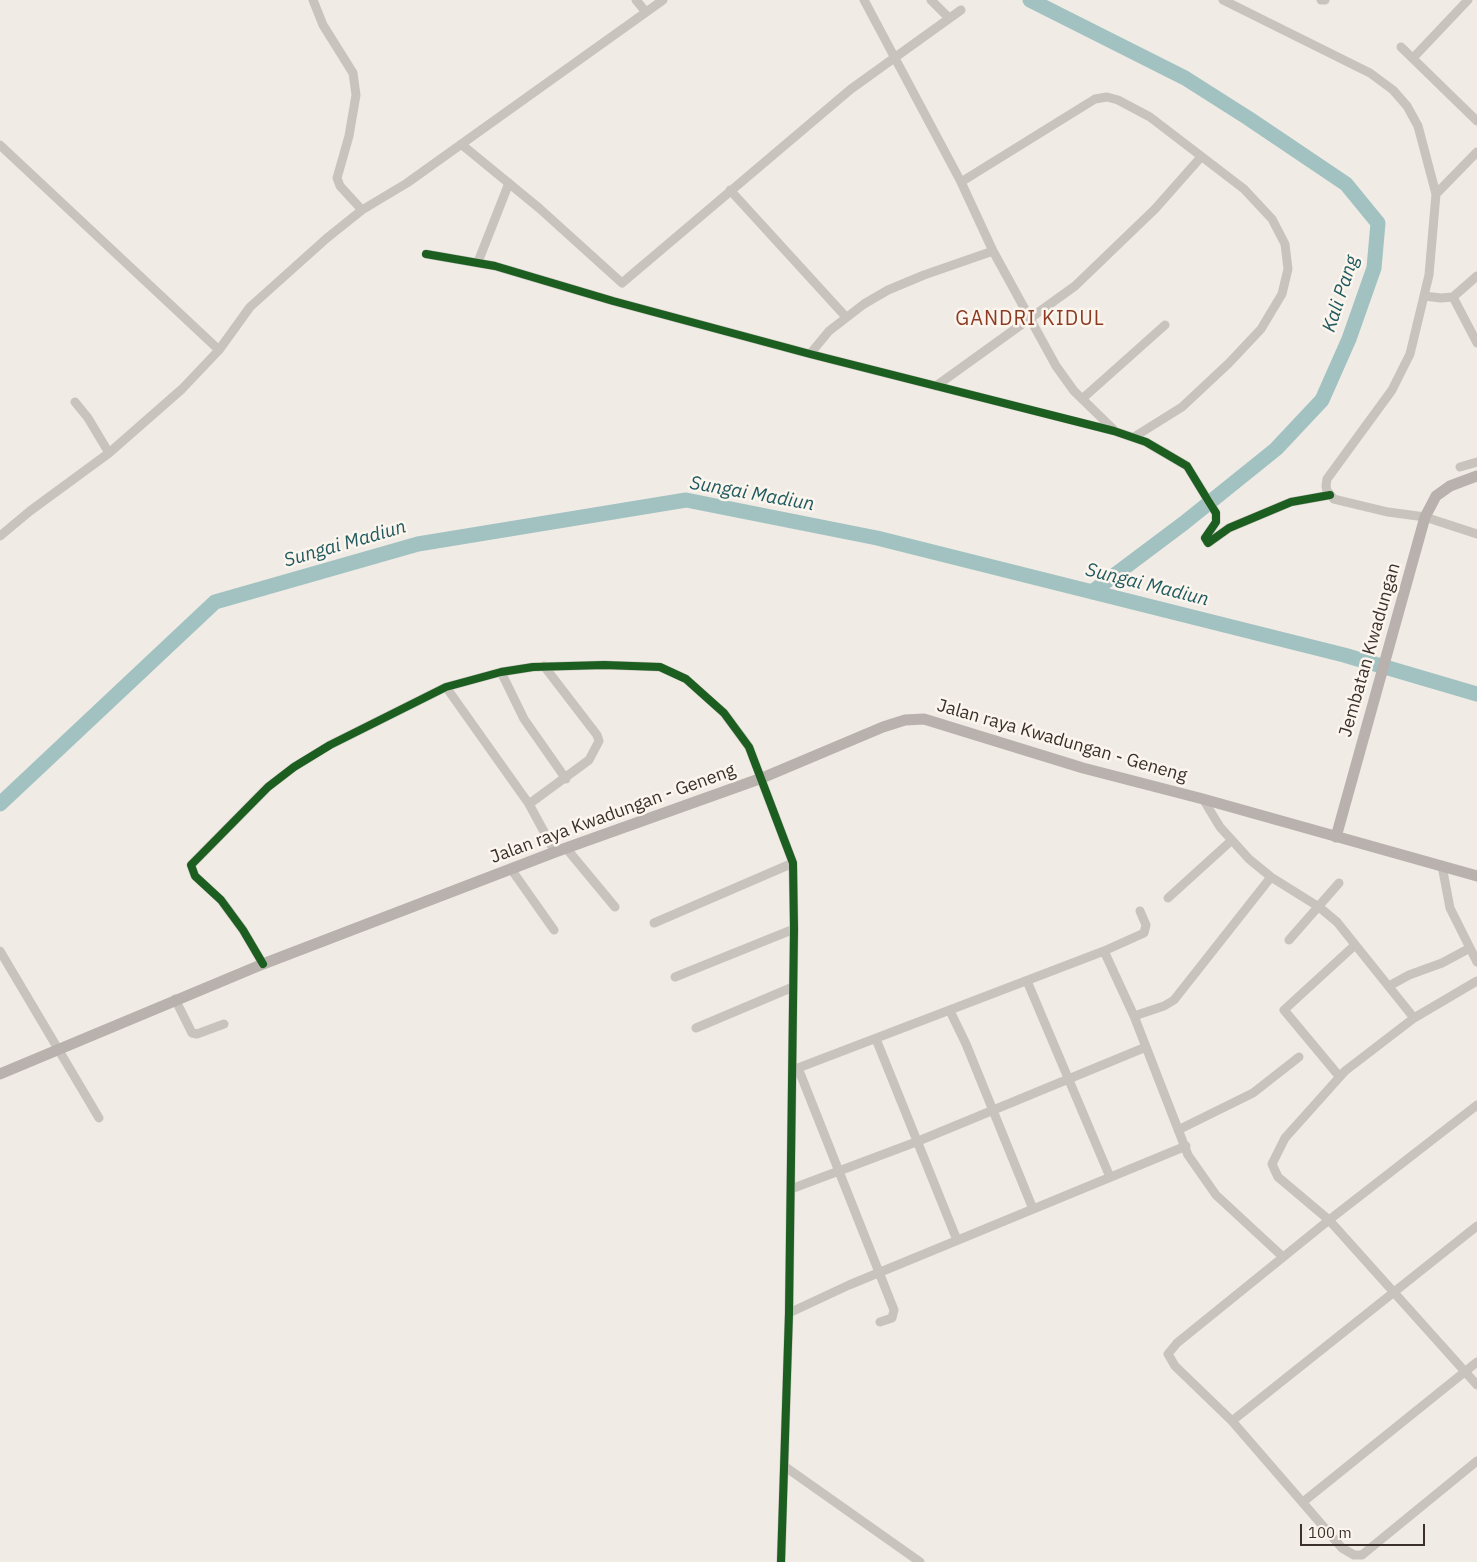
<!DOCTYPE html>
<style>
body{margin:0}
#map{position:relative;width:1477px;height:1562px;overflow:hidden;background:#f0ebe5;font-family:"IBM Plex Sans",sans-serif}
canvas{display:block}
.scale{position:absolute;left:1300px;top:1524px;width:125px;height:22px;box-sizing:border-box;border:2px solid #3b302b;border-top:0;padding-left:6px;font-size:15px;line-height:18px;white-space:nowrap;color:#3b302b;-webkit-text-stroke:4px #fbf5ee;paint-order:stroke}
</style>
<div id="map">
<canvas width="1477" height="1562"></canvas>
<div class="scale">100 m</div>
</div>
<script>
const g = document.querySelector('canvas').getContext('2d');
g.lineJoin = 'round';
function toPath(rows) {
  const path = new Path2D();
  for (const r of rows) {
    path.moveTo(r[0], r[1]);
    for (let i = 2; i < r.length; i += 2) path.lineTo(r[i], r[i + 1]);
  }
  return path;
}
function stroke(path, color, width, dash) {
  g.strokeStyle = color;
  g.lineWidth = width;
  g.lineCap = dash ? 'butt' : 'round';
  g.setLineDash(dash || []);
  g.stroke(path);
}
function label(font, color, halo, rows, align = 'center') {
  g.font = font + ' "IBM Plex Sans",sans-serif';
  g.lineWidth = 5;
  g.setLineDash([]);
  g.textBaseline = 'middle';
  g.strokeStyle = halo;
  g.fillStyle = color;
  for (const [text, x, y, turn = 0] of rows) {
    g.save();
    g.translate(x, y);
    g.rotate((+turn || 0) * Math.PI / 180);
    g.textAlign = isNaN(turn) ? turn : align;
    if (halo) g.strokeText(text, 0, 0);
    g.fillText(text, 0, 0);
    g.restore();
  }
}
stroke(toPath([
 [1030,0,1185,78,1248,118,1346,184,1378,223,1374,268,1349,339,1322,400,1276,449,1184,523,1092,592],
 [0,804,215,602,418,544,686,500,877,538,1344,655,1477,694]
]), '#a1c2c1', 15);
stroke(toPath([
 [313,0,323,25,353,73,356,95,349,136,337,178,340,186,362,210],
 [636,0,646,12],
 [864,0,961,182,993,251,1056,366,1074,391,1114,430],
 [931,0,949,18],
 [1223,0,1370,73,1393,90,1407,106,1418,126,1436,194,1429,275,1410,354,1392,390,1327,479,1326,486,1327,491,1334,499,1388,512,1425,517,1477,534],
 [1321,0,1325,0],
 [1401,47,1477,121],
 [1413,58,1468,0],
 [461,144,539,208,622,283,851,89,961,10],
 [0,145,219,350],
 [961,182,1095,99,1107,97,1118,100,1150,117,1244,189,1272,219,1285,244,1288,269,1282,294,1261,329,1229,363,1182,407,1134,437],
 [730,190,846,317],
 [1436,194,1477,152],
 [426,254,495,266,613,301,810,354,1114,431,1146,442,1187,466,1209,502,1216,513,1216,522,1205,538,1208,543,1229,528,1291,502,1330,495],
 [478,262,509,183],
 [1424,296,1441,298,1453,297,1477,276],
 [1453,297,1477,343],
 [810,354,829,331,864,304,888,290,924,275,993,251],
 [936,386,1075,286,1155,209,1201,157],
 [1082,399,1165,325],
 [75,402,88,418,109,453],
 [1460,467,1477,462],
 [0,536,30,511,109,453,182,389,219,350,250,307,327,238,362,210,407,183,663,0],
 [501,672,524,719,566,779],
 [446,687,529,804,555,852],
 [1203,799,1220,827,1249,859,1271,877,1319,907,1337,922,1414,1018],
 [529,804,589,760,599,741,597,735,544,666],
 [566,848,615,907],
 [1442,866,1450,908,1477,962],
 [511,869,554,930],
 [1168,898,1232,840],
 [654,923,793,863],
 [1289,940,1339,883],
 [0,951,99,1118],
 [1104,951,1144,933,1146,925,1140,911],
 [263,964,243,930,221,900,195,876,191,865,268,787,294,767,330,745,446,687,501,672,533,667,604,665,660,667,686,679,724,713,749,747,793,863,794,929,789,1313,781,1562],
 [675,977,794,929],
 [1027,981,1110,1177],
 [1477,981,1414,1018,1345,1071,1285,1138,1272,1164,1278,1177,1329,1220,1477,1385],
 [1389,986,1409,975,1442,963,1470,948],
 [175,999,192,1033,197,1034,224,1024],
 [950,1011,966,1044,1033,1209],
 [1134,1016,1164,1006,1174,1000,1271,877],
 [696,1028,793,987],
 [876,1039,957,1240],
 [798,1068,1104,951,1134,1016,1188,1155,1216,1195,1283,1257],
 [793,1069,798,1068,894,1310,892,1318,880,1322],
 [1339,1076,1284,1010,1355,945],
 [1477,1105,1329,1220,1177,1343,1168,1354,1175,1366,1232,1421,1342,1548,1354,1555,1362,1555,1477,1461],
 [1178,1130,1253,1093,1299,1057],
 [791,1189,916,1142,1146,1047],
 [789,1313,849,1285,1186,1146],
 [1232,1421,1477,1226],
 [784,1466,920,1562],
 [1303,1502,1477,1362]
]), '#c9c3be', 9);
stroke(toPath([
 [1336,837,1425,517,1436,496,1450,486,1477,476],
 [0,1074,263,964,555,852,762,778,883,727,905,720,924,719,1083,768,1203,799,1477,876]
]), '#b8b1ad', 11);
stroke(toPath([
 [426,254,495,266,613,301,810,354,1114,431,1146,442,1187,466,1209,502,1216,513,1216,522,1205,538,1208,543,1229,528,1291,502,1330,495],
 [263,964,243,930,221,900,195,876,191,865,268,787,294,767,330,745,446,687,501,672,533,667,604,665,660,667,686,679,724,713,749,747,793,863,794,929,789,1313,781,1562]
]), '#1b5e20', 8);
label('18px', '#3b302b', '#fbf5ee', [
 ["Jembatan Kwadungan",1370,650,-74],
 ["Jalan raya Kwadungan - Geneng",1062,741,16],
 ["Jalan raya Kwadungan - Geneng",613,814,-20]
]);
label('italic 19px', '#1f5a5e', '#fbf5ee', [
 ["Kali Pang",1341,294,-72],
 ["Sungai Madiun",752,494,10],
 ["Sungai Madiun",345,544,-16],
 ["Sungai Madiun",1147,585,14]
]);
g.letterSpacing = '1px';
label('20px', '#8c3b22', '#fbf5ee', [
 ["GANDRI KIDUL",1030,319]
]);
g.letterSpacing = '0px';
</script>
